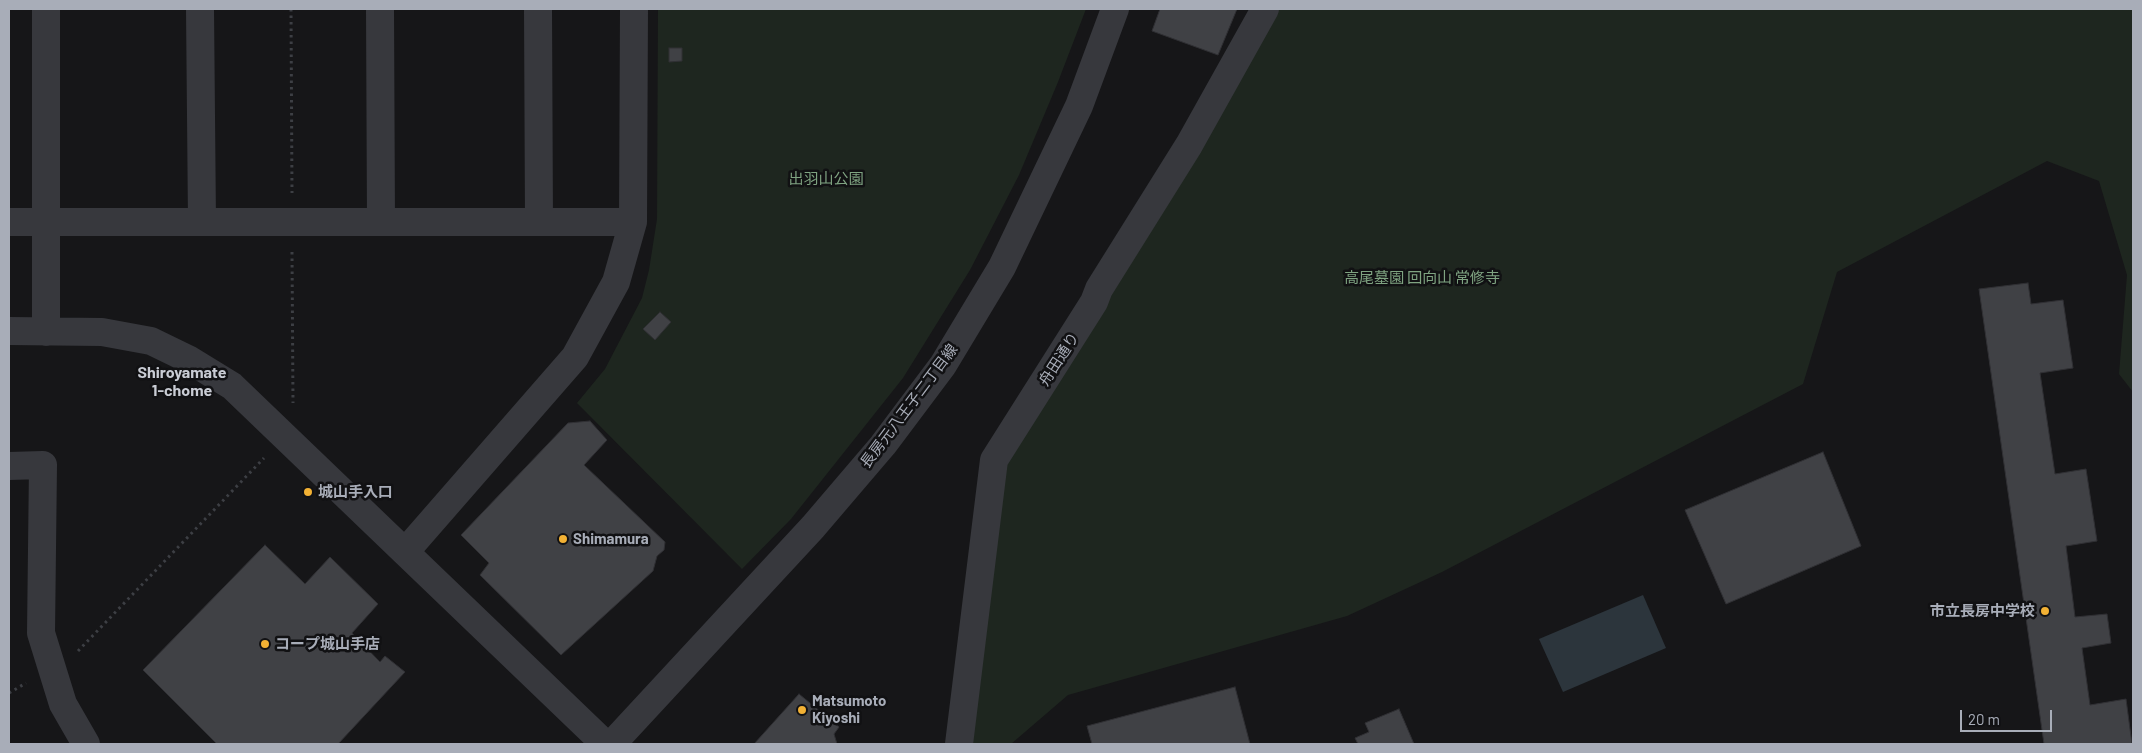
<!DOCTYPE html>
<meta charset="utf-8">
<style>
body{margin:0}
#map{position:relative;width:2142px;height:753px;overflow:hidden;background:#161618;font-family:Barlow,sans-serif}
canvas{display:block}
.frame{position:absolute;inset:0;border:10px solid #a8adb8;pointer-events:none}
.scale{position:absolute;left:1960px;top:710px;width:92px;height:22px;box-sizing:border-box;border:2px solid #a8adb8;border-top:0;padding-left:6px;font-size:15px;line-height:18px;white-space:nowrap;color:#a8adb8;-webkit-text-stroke:4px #111113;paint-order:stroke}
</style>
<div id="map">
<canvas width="2142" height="753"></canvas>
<div class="frame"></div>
<div class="scale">20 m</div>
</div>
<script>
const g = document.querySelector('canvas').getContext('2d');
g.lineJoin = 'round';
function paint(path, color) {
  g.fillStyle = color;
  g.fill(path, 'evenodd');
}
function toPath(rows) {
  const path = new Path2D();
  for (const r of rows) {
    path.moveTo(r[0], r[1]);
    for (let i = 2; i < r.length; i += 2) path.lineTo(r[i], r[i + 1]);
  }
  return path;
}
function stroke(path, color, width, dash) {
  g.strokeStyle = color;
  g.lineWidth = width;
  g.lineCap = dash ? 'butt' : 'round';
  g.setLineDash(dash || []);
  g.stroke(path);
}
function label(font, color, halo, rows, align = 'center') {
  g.font = font + ' Barlow,"Noto Sans JP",sans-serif';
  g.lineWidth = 5;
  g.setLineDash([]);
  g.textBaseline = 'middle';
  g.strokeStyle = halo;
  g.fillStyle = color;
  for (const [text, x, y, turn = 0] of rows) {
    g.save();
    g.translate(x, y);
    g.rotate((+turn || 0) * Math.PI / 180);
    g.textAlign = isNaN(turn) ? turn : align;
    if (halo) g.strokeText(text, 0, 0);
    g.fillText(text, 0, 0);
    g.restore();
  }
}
paint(toPath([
 [658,9,1086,9,1058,82,1019,175,970,270,903,378,791,519,742,569,577,403,605,369,642,298,649,270,657,219],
 [1265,9,2133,9,2133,392,2119,374,2127,275,2099,181,2047,161,1837,272,1803,384,1442,572,1347,616,1068,695,1011,744,959,744,994,460]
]), '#1e261f');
paint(toPath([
 [1643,595,1666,648,1563,692,1539,639]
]), '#2c353c');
const building = toPath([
 [1160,9,1237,9,1218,55,1152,31,1160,9],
 [669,48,682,48,682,61,669,62,669,48],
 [2028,283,2031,304,2063,300,2073,368,2040,373,2055,474,2086,469,2097,541,2066,546,2075,617,2107,614,2111,643,2082,648,2090,705,2126,699,2132,744,2044,744,1979,289,2028,283],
 [660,312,671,322,655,340,643,329,660,312],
 [590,421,607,440,584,465,665,542,664,550,657,556,653,571,561,655,480,575,489,563,461,535,568,423,590,421],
 [1823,452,1861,546,1726,604,1685,510,1823,452],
 [265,545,305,584,330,557,378,604,352,633,380,662,385,656,405,672,338,744,217,744,143,670,265,545],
 [1235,687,1250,744,1092,744,1087,726,1235,687],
 [799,694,839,727,834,734,837,744,754,744,799,694],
 [1399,709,1414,744,1358,744,1355,738,1369,732,1365,723,1399,709]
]);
paint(building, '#404145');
stroke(building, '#303034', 1);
stroke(toPath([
 [291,9,292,193],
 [292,252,293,403],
 [78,651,264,458],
 [9,693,26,683]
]), '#3d3f44', 3, [2.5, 4]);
stroke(toPath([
 [46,9,46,332],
 [200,9,202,222],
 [380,9,381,222],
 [538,9,539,222],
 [9,222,633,222],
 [9,331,102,332,151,341,188,359,232,386,605,744],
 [9,466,43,465,41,633,63,704,86,744],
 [405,552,575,357,616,282,633,222,634,9],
 [612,744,813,527,883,445,943,365,1002,267,1079,106,1115,9],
 [959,744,994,460,1094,302,1099,289,1189,145,1265,9]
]), '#37383d', 28);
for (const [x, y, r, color] of [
 [308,492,5,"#f2b134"],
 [563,539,5,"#f2b134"],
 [2045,611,5,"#f2b134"],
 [265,644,5,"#f2b134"],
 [802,710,5,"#f2b134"]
]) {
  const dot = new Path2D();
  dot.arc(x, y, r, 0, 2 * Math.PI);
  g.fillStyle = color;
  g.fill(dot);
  stroke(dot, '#111113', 2);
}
label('15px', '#7fa381', '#111113', [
 ["出羽山公園",826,179],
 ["高尾墓園 回向山 常修寺",1422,278]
]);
label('15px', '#a8adb8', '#111113', [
 ["舟田通り",1059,359,-57],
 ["長房元八王子二丁目線",909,406,-53]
]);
label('bold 15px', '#a8adb8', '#111113', [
 ["城山手入口",318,492],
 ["Shimamura",573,539],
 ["市立長房中学校",2035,611,"right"],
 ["コープ城山手店",275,644],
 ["Matsumoto",812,701],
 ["Kiyoshi",812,718]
], 'left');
label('bold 16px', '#c9ccd4', '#111113', [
 ["Shiroyamate",182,373],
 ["1-chome",182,391]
]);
</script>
